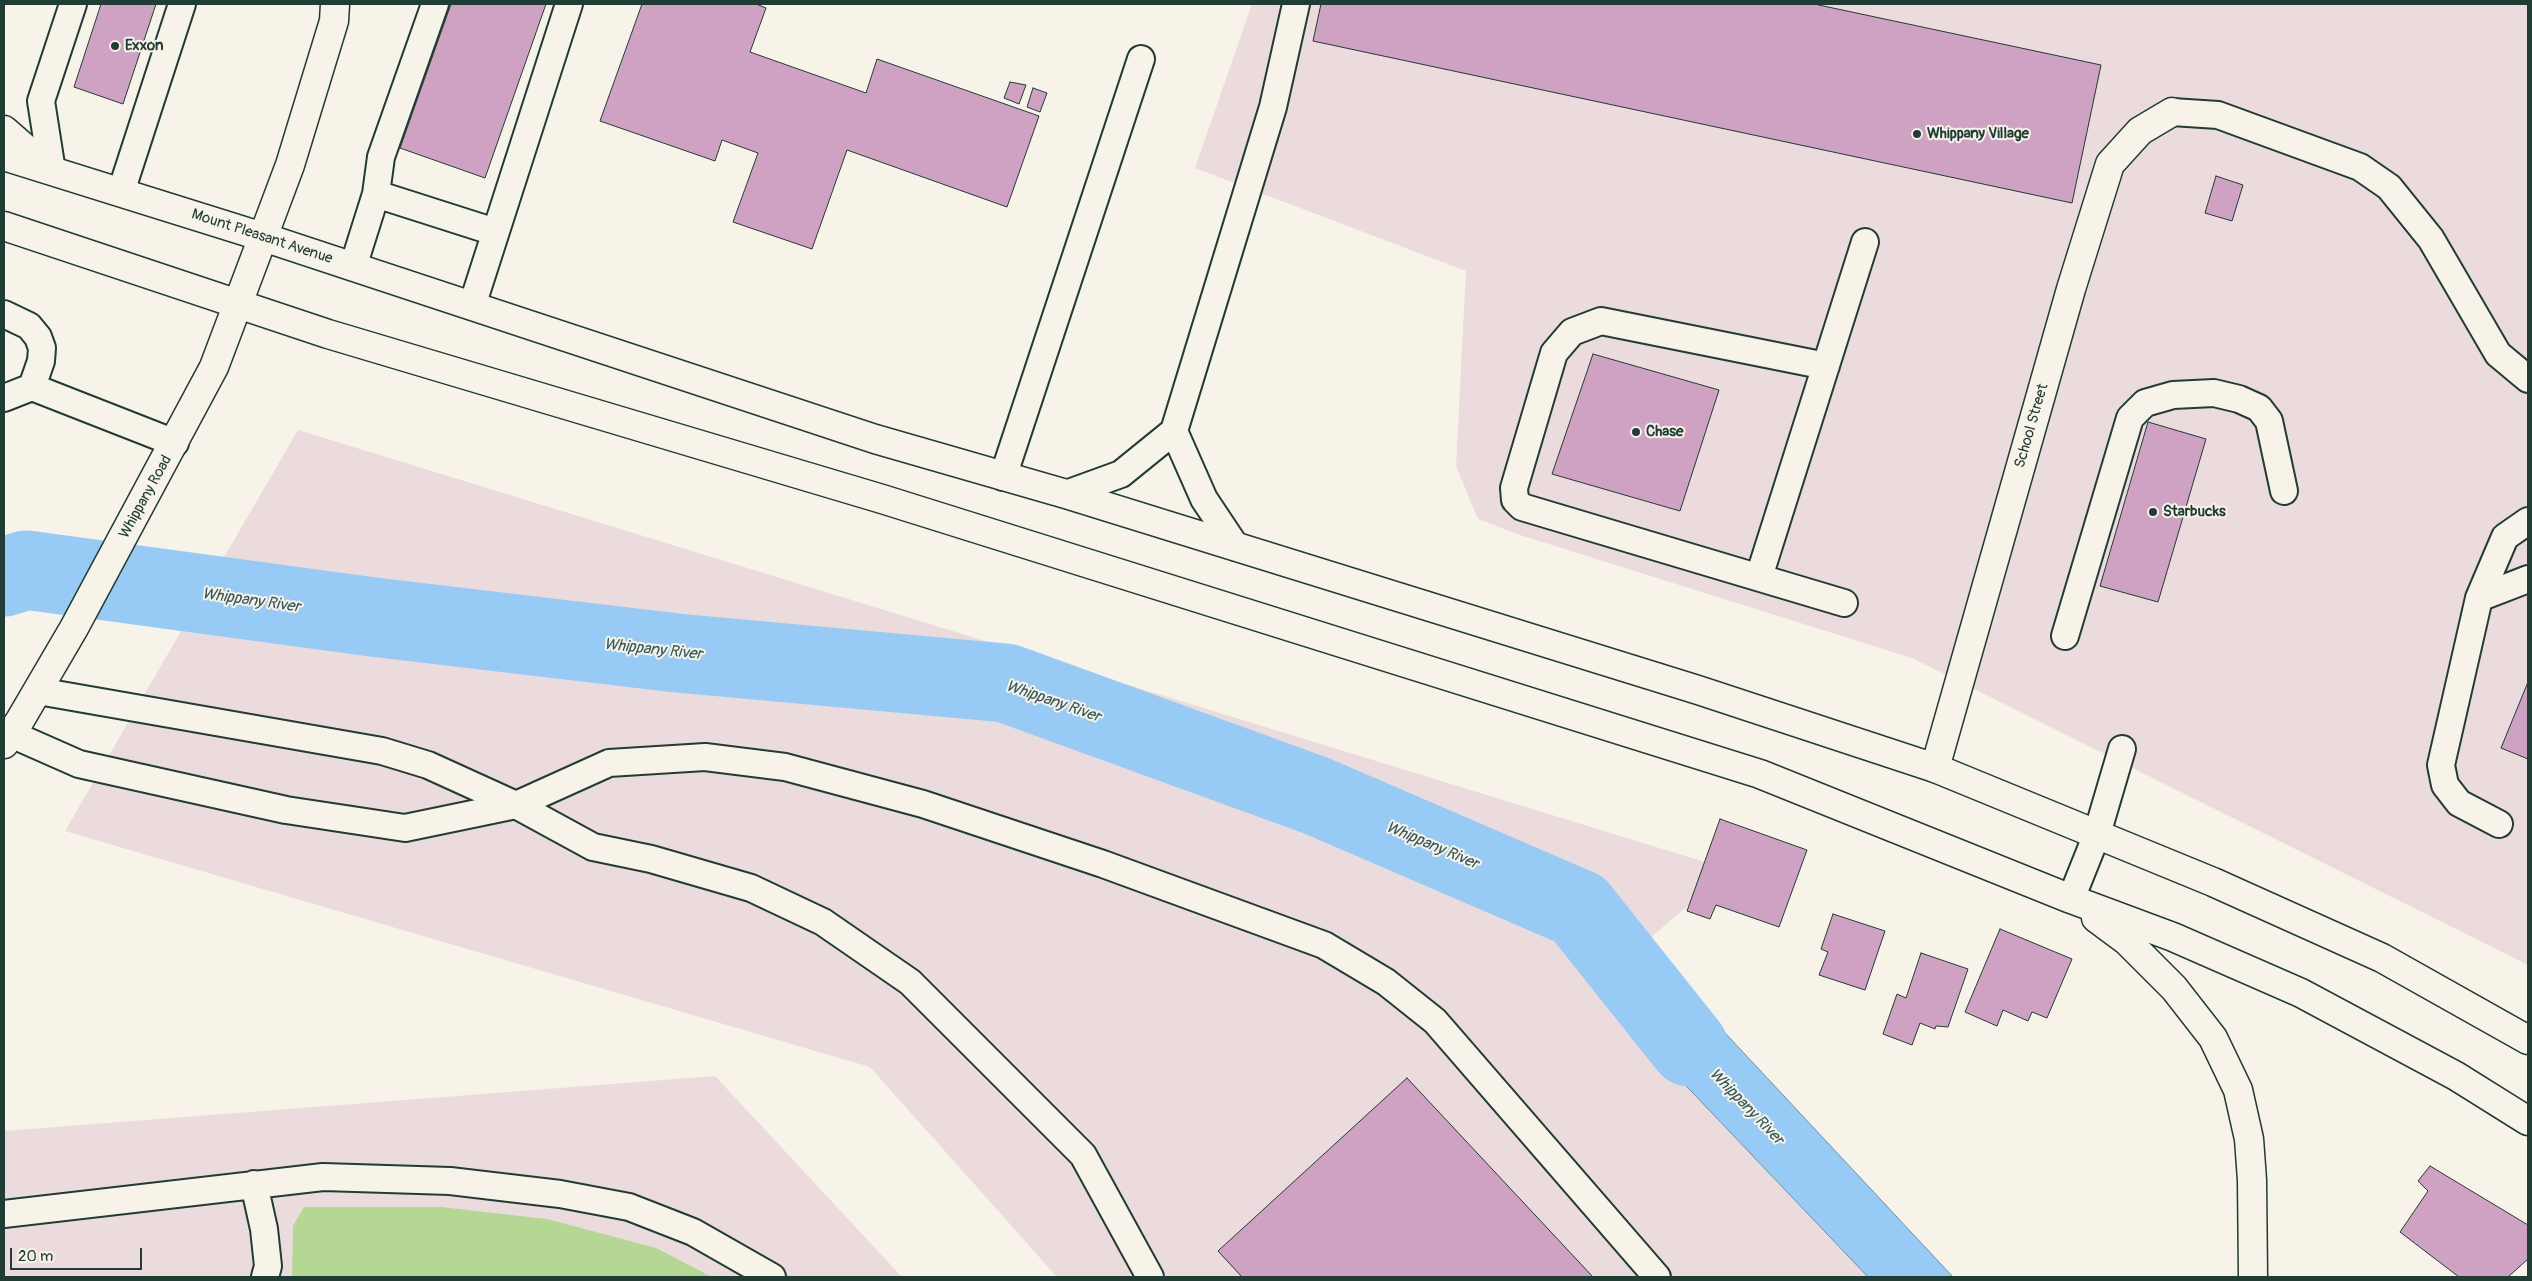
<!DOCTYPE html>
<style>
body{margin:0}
#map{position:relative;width:2532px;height:1281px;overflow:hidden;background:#f7f3e8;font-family:Pangolin,sans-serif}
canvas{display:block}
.frame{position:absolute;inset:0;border:5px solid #1f3d34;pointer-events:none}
.scale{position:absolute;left:10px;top:1248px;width:132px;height:22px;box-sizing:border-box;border:2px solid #1f3d34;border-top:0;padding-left:6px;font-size:15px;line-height:18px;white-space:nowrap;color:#1f3d34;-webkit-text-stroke:4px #f7f3e8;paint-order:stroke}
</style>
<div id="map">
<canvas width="2532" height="1281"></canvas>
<div class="frame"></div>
<div class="scale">20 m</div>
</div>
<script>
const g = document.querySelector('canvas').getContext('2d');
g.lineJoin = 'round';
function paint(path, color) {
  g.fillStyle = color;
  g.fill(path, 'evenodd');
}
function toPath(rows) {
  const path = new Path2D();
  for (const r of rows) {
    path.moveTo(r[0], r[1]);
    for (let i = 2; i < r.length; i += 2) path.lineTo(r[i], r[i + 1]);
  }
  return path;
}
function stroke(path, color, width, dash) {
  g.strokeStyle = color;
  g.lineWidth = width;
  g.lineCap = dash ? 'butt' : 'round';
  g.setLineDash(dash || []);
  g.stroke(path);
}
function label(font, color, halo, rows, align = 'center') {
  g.font = font + ' Pangolin,sans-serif';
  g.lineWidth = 4;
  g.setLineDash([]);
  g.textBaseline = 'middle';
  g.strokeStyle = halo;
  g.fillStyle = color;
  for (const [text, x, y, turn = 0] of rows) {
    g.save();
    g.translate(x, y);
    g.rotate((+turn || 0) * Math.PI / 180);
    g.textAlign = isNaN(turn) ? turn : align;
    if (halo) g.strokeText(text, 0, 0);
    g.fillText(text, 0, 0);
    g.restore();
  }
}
paint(toPath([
 [1252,4,2528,4,2528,965,1912,658,1520,535,1478,519,1456,466,1466,271,1195,168],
 [298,430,1705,862,1728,872,1592,987,1868,1277,1057,1277,870,1067,65,831],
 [715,1076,902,1277,4,1277,4,1131]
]), '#ebdbdd');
paint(toPath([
 [304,1207,441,1207,547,1219,656,1248,712,1277,292,1277,293,1226]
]), '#b4d893');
const water = toPath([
 [1642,944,1953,1277,1868,1277,1592,987,1642,944]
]);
paint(water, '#97cbf5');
stroke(water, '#6792a8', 1);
stroke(toPath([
 [4,577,26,570,373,617,677,653,1006,683,1317,796,1579,909,1689,1047]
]), '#97cbf5', 79);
const building = toPath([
 [101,4,156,4,123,104,74,87,101,4],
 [451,4,546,4,485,178,400,148,451,4],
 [642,4,756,4,766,8,750,52,866,93,877,59,1039,116,1007,207,847,150,812,249,733,222,758,153,722,140,715,161,600,121,642,4],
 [1321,4,1814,4,2101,65,2072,203,1313,41,1321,4],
 [1010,82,1026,85,1019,104,1004,98,1010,82],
 [1033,88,1047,93,1040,112,1027,107,1033,88],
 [2216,176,2243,185,2232,221,2205,213,2216,176],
 [1593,354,1719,390,1680,511,1552,474,1593,354],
 [2148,422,2206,439,2158,602,2100,586,2148,422],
 [2528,682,2528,759,2501,748,2528,682],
 [1720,819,1807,850,1779,927,1716,905,1710,919,1687,911,1720,819],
 [1833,914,1885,931,1865,990,1819,975,1828,952,1821,949,1833,914],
 [2000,929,2072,959,2047,1018,2032,1012,2028,1021,2003,1010,1997,1026,1965,1012,2000,929],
 [1921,953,1968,969,1948,1027,1936,1026,1935,1029,1920,1023,1912,1045,1883,1034,1897,994,1906,998,1921,953],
 [1407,1078,1593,1277,1242,1277,1218,1251,1407,1078],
 [2430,1166,2528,1225,2528,1259,2508,1277,2459,1277,2400,1232,2428,1191,2418,1181,2430,1166]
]);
paint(building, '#cfa2c4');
stroke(building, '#1f3d34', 1);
const service = toPath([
 [2172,112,2218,115,2360,167,2389,187,2431,239,2498,354,2528,379],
 [52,171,41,101,73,4],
 [121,192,182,4],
 [376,194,495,232],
 [353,267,376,194,381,157,435,4],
 [472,306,569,4],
 [4,314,29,326,38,337,42,348,41,361,32,387],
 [1826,366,1601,321,1572,332,1554,353,1514,488,1515,500,1522,507,1844,603],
 [4,398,32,387,175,443],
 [1174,431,1204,499,1236,547],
 [1003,477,1141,59],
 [1066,494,1121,474,1174,431,1273,107,1296,4],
 [1759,577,1865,242],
 [2479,598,2528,579],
 [2065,636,2130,418,2145,403,2173,395,2214,393,2239,399,2259,408,2269,421,2284,491],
 [38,691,382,751,428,765,516,805,593,847,651,859,751,888,823,922,910,982,1083,1155,1150,1277],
 [11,734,79,764,286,810,405,828,516,805,609,763,705,757,785,767,923,804,1103,864,1324,945,1386,982,1435,1021,1657,1277],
 [2499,824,2459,803,2445,785,2441,765,2479,598,2505,537,2528,521],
 [2071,899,2097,834,2122,749],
 [254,1184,264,1229,268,1266,265,1277],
 [4,1214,323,1177,450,1181,560,1194,629,1207,693,1232,772,1277]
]);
const minor = toPath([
 [1935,768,2071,289,2110,164,2140,131,2172,112]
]);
const secondary = toPath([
 [4,744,19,722,74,628,214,367,263,237]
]);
const primary = toPath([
 [4,130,43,164],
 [4,156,263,237,875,439,1066,494,1698,690,1935,768,2213,882,2382,958,2528,1040],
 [4,226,328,334,882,499,1760,774,2071,899,2173,937,2301,993,2456,1076,2528,1121],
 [263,237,290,165,334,21,335,4],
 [2096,918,2127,941,2174,988,2213,1038,2238,1090,2249,1139,2252,1180,2253,1277]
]);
stroke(service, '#1f3d34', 30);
stroke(minor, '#1f3d34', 31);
stroke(secondary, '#1f3d34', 31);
stroke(primary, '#1f3d34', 31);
stroke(service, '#f7f3e8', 26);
stroke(minor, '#f7f3e8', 28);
stroke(secondary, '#f7f3e8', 28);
stroke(primary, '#f7f3e8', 28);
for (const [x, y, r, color] of [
 [115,46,5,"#1f3d34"],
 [1917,134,5,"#1f3d34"],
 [1636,432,5,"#1f3d34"],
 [2153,512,5,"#1f3d34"]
]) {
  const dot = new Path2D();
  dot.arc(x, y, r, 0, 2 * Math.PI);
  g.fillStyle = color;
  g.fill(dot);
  stroke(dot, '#f7f3e8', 2);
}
label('bold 15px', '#1f3d34', '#f7f3e8', [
 ["Exxon",125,46],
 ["Whippany Village",1927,134],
 ["Chase",1646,432],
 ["Starbucks",2163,512]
], 'left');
label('15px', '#1f3d34', '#f7f3e8', [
 ["Mount Pleasant Avenue",262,237,18],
 ["School Street",2032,426,-74],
 ["Whippany Road",146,497,-61]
]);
label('italic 16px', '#37595b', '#f7f3e8', [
 ["Whippany River",251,601,8],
 ["Whippany River",653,650,6],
 ["Whippany River",1053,702,19],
 ["Whippany River",1432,846,23],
 ["Whippany River",1746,1107,46]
]);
</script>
